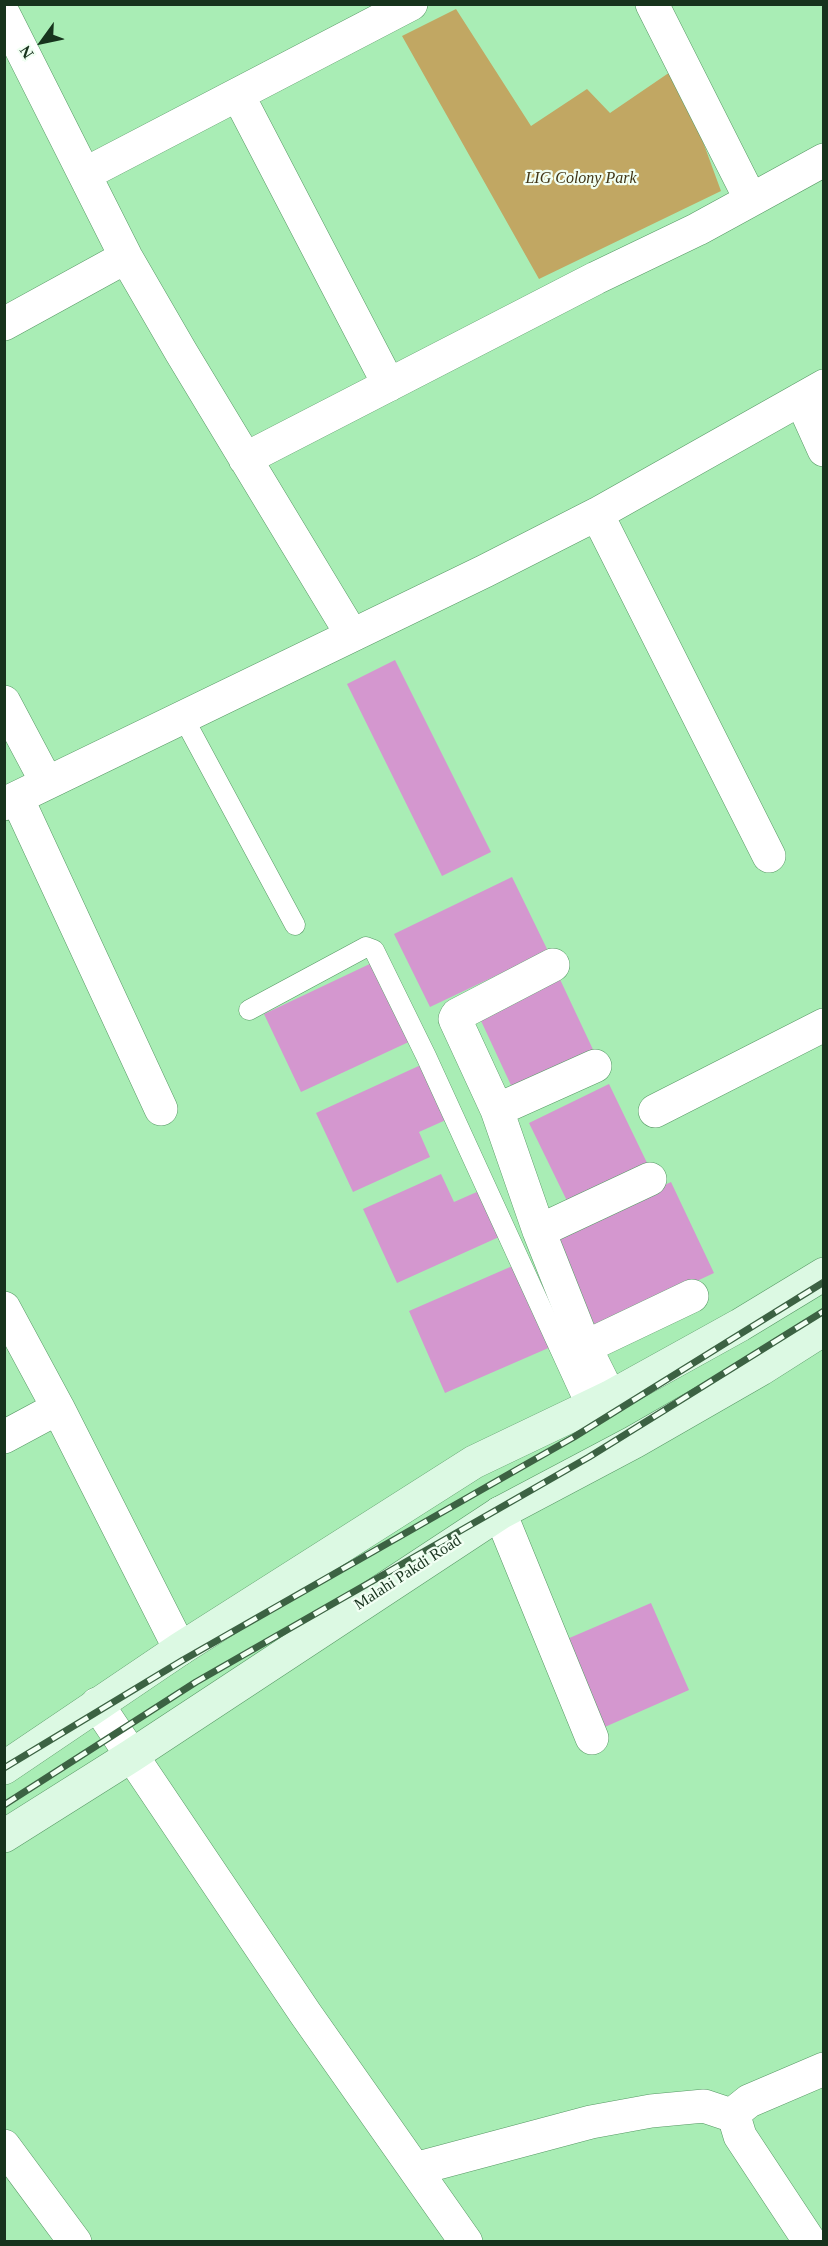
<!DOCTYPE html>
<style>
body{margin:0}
#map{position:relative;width:828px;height:2246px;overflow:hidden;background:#a9edb5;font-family:"Times New Roman",serif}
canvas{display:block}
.frame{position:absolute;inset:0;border:6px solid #17331d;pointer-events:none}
.north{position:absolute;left:12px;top:12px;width:60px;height:60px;-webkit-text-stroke:4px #f1fff3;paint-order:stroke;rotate:237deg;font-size:16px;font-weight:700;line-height:24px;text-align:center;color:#17331d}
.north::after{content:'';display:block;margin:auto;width:21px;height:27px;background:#17331d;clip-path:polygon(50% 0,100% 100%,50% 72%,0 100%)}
</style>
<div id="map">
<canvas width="828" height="2246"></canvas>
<div class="frame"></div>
<div class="north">N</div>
</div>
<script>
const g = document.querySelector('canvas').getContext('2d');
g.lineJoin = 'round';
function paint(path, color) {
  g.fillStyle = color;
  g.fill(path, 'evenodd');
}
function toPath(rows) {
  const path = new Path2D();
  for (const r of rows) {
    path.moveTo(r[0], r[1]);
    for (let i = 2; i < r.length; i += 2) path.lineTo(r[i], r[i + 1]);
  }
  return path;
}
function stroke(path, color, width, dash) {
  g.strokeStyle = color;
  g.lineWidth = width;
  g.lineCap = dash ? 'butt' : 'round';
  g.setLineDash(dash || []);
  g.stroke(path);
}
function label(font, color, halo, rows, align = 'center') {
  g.font = font + ' "Times New Roman",serif';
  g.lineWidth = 4.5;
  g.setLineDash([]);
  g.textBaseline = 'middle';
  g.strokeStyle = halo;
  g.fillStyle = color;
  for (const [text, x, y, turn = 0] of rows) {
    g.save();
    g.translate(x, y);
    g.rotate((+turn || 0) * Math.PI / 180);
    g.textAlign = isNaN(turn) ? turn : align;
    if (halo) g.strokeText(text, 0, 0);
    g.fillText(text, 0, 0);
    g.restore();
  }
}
paint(toPath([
 [456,9,531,126,587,89,610,113,676,68,721,191,539,279,402,36]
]), '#c1a763');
paint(toPath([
 [395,660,491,852,442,876,347,684],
 [512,877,548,951,430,1007,394,934],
 [376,961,413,1040,301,1092,264,1014],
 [557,973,597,1058,516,1096,476,1010],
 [423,1064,448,1119,419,1132,430,1157,353,1192,316,1113],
 [609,1084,650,1169,570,1207,529,1123],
 [441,1174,454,1202,479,1191,499,1237,397,1283,363,1209],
 [671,1182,714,1273,596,1328,553,1237],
 [517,1264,553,1346,445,1393,409,1311],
 [651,1603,689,1690,598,1730,560,1642]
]), '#d497cf');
const lane = toPath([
 [183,717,295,925],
 [249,1010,366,947,374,950,426,1056,587,1408]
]);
const street = toPath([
 [4,15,126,257,181,352,352,635],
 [238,95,389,385],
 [85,174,411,4],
 [751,200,824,160],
 [4,324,126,257],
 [801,399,824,450],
 [245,459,596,278,698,229,751,200,652,4],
 [597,514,769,856],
 [4,702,47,783],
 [17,798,161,1109],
 [4,804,485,571,597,514,824,386],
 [553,965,457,1015,455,1019,497,1110,539,1231,585,1347,610,1397],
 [497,1110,595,1066],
 [655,1111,824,1025],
 [539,1231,650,1179],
 [4,1308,58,1408,180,1649],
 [585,1347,692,1296],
 [4,1437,58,1408],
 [500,1513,592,1738],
 [97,1704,305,2013,466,2242],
 [4,2146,75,2242],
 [415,2169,591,2122,651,2111,704,2106,734,2116],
 [810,2242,740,2136,734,2116,739,2109,749,2101,824,2069]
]);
const secondary = toPath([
 [4,1768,180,1649,474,1462,610,1397,740,1325,824,1274],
 [4,1836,131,1756,500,1513,634,1442,761,1369,824,1329]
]);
stroke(lane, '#569864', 21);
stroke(street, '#569864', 34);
stroke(secondary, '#569864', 34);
stroke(lane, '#fff', 20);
stroke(street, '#fff', 33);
stroke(secondary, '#dcf9e3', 33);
const rail = toPath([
 [4,1768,183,1660,574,1437,824,1282],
 [4,1805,196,1682,589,1457,824,1311]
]);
stroke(rail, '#3c6243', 7);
stroke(rail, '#f1fff3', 4.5, [14]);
label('italic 16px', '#413516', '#f1fff3', [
 ["LIG Colony Park",581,179]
]);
label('16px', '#17331d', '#f1fff3', [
 ["Malahi Pakdi Road",408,1573,-33]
]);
</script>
